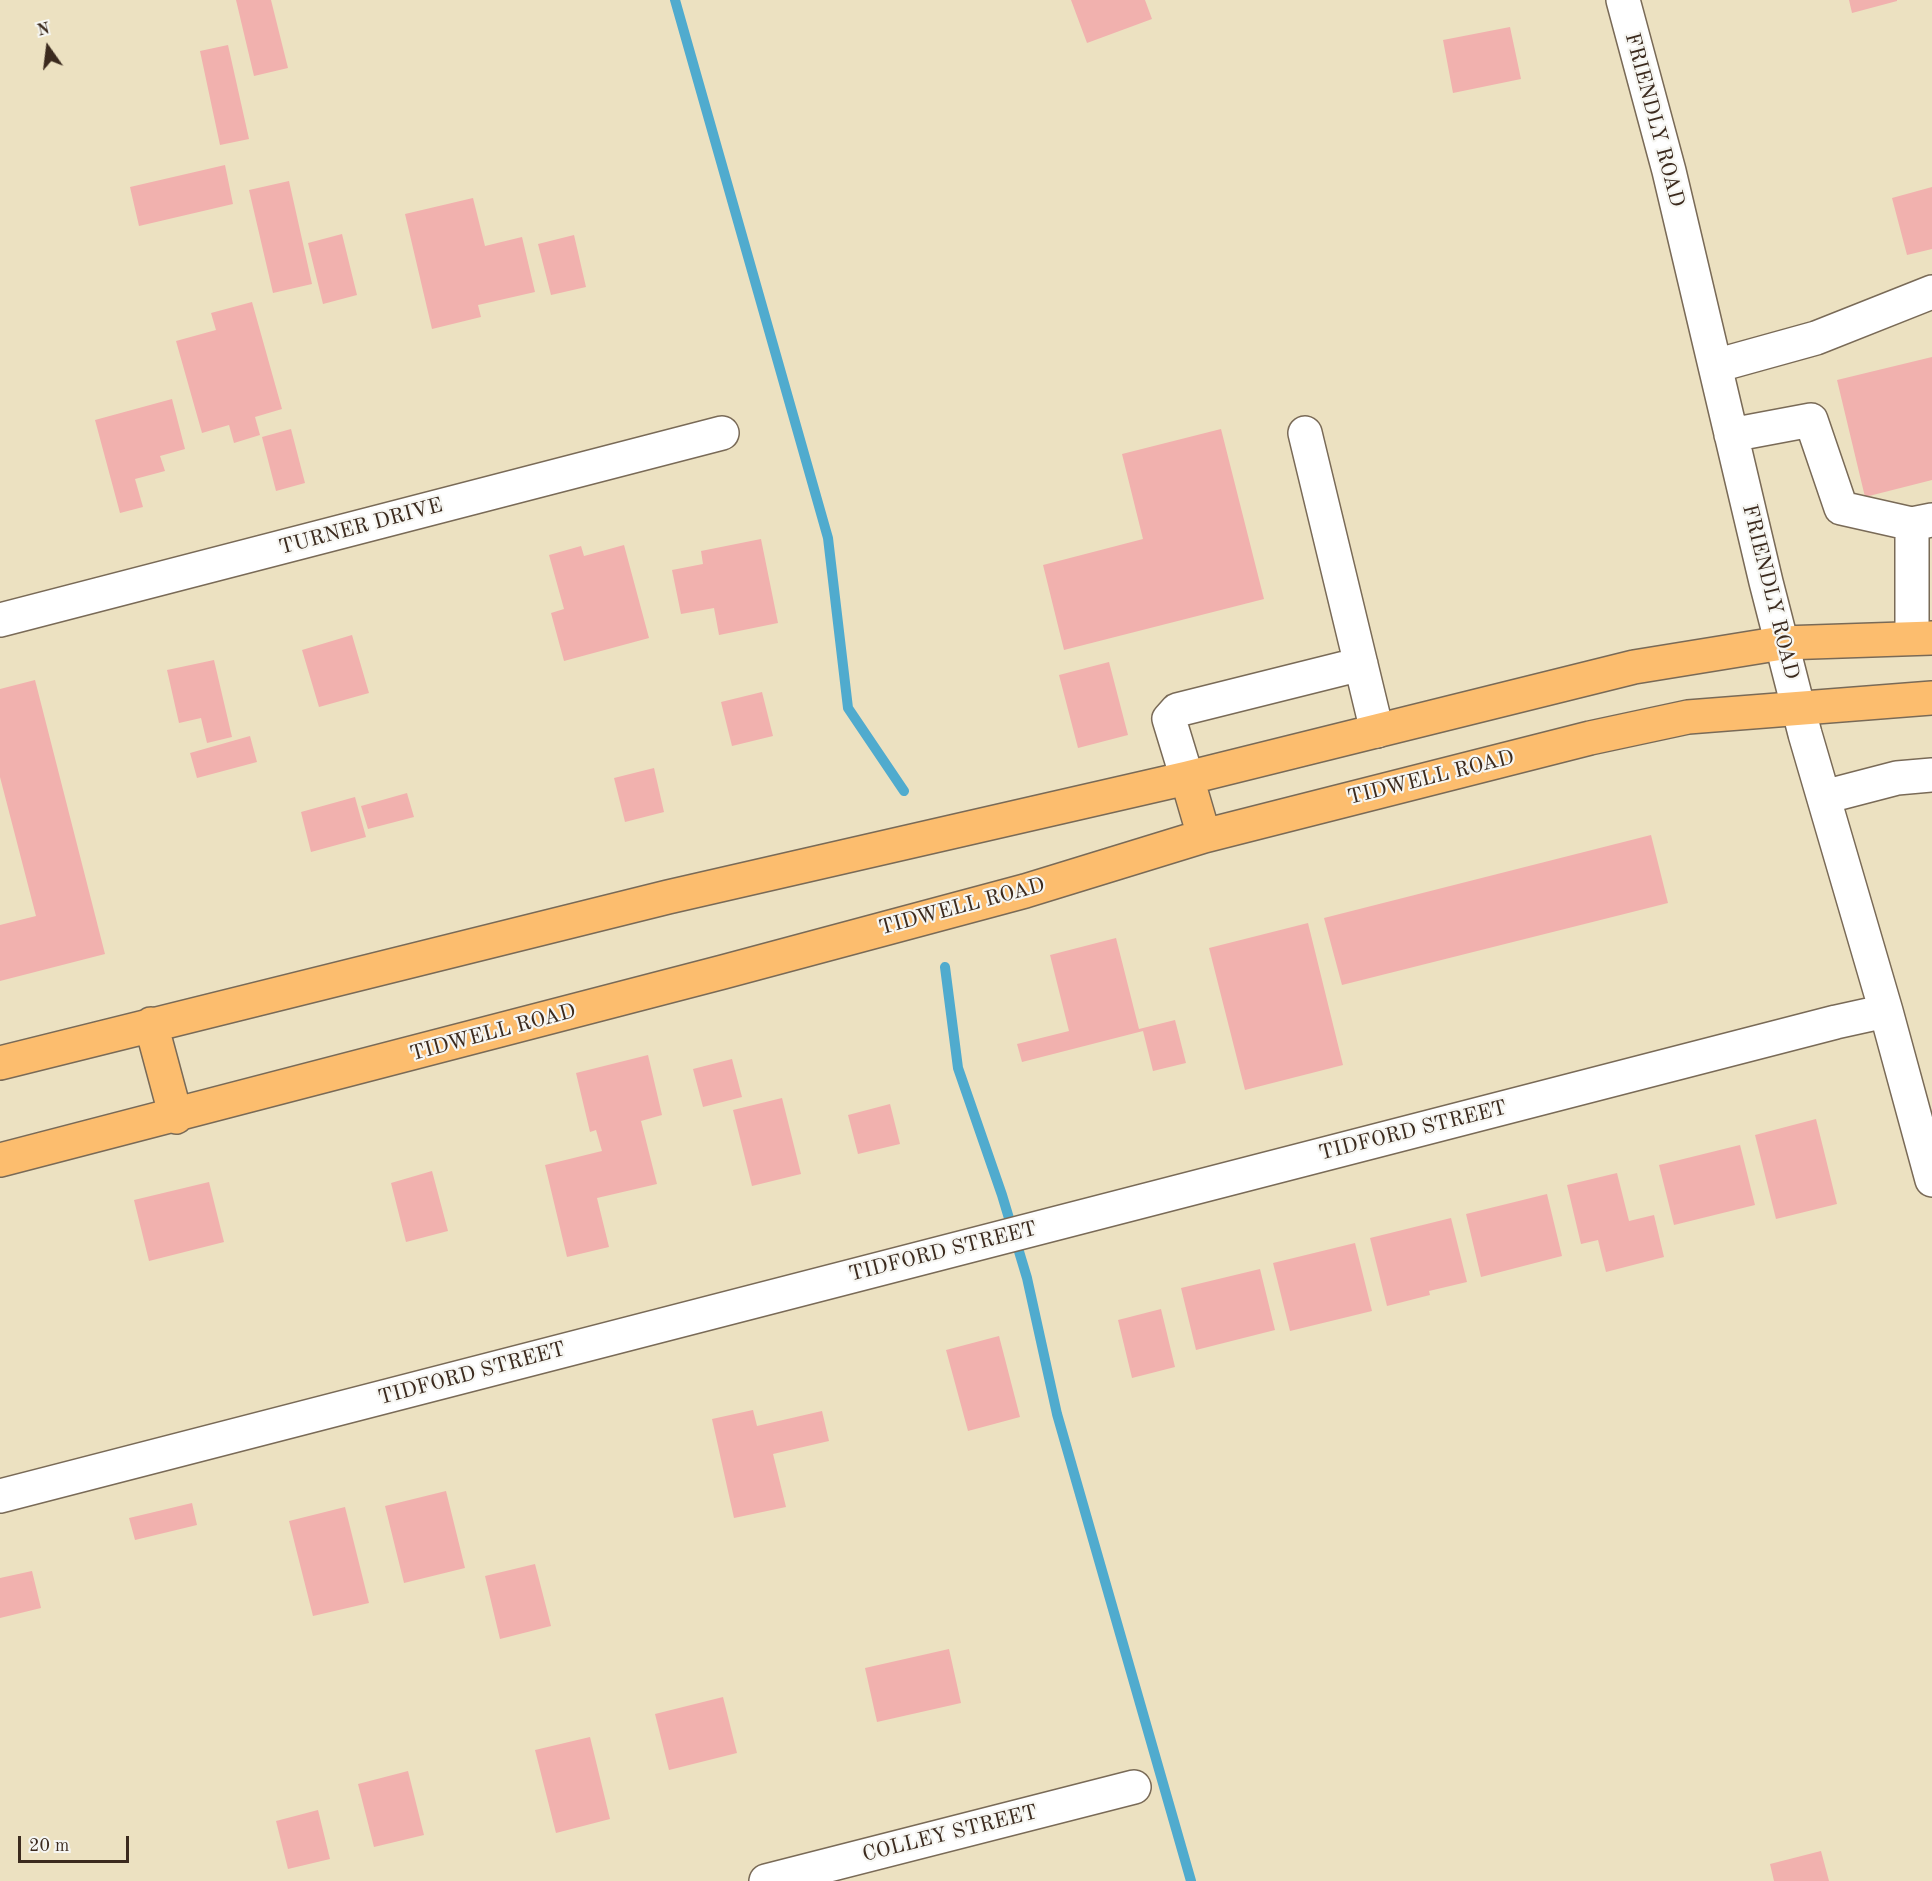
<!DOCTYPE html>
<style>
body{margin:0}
#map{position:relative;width:1932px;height:1881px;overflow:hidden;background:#ece1c1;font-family:"Old Standard TT",serif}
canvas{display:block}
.north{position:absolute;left:18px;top:18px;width:60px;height:60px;-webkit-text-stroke:4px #f6f6f2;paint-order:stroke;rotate:346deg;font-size:16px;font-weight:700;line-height:24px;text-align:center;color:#3b2a1e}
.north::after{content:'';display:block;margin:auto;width:21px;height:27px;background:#3b2a1e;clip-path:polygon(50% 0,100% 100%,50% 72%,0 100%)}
.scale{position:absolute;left:18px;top:1836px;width:111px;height:27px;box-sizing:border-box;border:3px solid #3b2a1e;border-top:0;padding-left:8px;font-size:18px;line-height:21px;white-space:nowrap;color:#3b2a1e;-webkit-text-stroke:4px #f6f6f2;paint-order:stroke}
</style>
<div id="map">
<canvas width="1932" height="1881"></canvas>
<div class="north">N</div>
<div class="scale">20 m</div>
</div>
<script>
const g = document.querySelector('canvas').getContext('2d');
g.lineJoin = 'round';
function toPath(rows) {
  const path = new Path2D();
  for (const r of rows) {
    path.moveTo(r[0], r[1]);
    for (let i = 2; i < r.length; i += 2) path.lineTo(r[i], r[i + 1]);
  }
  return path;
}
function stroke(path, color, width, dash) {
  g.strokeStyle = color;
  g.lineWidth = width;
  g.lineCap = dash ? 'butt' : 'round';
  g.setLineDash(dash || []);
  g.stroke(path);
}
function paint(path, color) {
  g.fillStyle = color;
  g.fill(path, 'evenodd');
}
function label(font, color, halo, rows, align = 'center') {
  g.font = font + ' "Old Standard TT",serif';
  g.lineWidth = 4.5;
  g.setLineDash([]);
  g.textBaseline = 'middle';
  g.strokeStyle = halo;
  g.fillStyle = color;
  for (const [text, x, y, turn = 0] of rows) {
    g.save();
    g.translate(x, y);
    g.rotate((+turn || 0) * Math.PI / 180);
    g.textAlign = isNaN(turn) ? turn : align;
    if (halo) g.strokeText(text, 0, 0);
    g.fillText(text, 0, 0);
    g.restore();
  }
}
stroke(toPath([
 [675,0,828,538,848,708,904,791],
 [945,967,958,1068,1002,1195,1027,1278,1057,1414,1191,1881]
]), '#50abce', 10);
paint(toPath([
 [236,0,271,0,288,68,254,76],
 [1071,0,1145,0,1152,19,1087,43],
 [1849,0,1897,0,1897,1,1852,13],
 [1510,27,1521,79,1453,93,1443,40],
 [228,45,249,139,220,145,200,51],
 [225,165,233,204,139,226,130,187],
 [289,181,312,284,273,293,249,190],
 [1932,187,1932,249,1907,255,1892,198],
 [473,198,485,246,522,237,535,292,478,305,481,317,432,329,405,214],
 [342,234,357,295,323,304,308,243],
 [574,235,586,287,551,295,538,244],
 [252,302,282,409,255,417,260,435,234,443,229,425,202,433,176,341,216,330,211,313],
 [1932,357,1932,480,1865,497,1837,380],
 [172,399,185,449,160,456,165,471,135,479,143,507,120,513,95,420],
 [291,429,305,483,276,491,262,437],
 [1221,429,1264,599,1064,650,1043,565,1143,539,1122,454],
 [761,539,778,623,719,635,714,608,681,614,672,570,703,564,701,551],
 [624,545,649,638,564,661,551,613,564,609,549,555,581,546,584,556],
 [352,635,369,693,319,707,302,650],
 [214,660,232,737,207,743,201,718,179,723,167,670],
 [1109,662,1128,735,1078,748,1059,675],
 [35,680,105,954,0,981,0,925,36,916,0,777,0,689],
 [762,692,773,736,732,746,721,702],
 [250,736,257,762,197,778,190,753],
 [654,768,664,812,625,822,614,778],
 [407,793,414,817,368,829,361,806],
 [355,797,366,837,311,852,301,812],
 [1651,835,1668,903,1342,985,1324,918],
 [1308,923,1343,1065,1245,1090,1209,948],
 [1116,938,1139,1029,1175,1020,1186,1063,1153,1071,1143,1031,1022,1062,1017,1044,1069,1031,1050,955],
 [648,1055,662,1115,641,1121,657,1184,597,1198,609,1247,567,1257,545,1165,602,1151,596,1130,590,1132,576,1073],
 [732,1059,742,1097,703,1107,693,1069],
 [782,1098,801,1174,752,1186,733,1110],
 [890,1104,900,1144,858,1154,848,1115],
 [1816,1119,1837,1204,1776,1219,1755,1135],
 [1740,1145,1755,1205,1674,1225,1659,1165],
 [432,1171,448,1231,406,1242,391,1183],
 [1617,1173,1629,1221,1654,1215,1664,1257,1606,1272,1598,1240,1581,1244,1567,1185],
 [209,1182,224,1242,149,1261,134,1200],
 [1547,1194,1562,1256,1481,1277,1466,1214],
 [1451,1218,1467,1282,1429,1291,1430,1295,1387,1306,1370,1238],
 [1355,1243,1372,1311,1290,1331,1273,1263],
 [1260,1269,1275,1330,1196,1350,1181,1288],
 [1161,1309,1175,1367,1132,1378,1118,1320],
 [999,1336,1020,1417,968,1431,946,1350],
 [753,1410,757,1426,822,1411,829,1441,773,1454,786,1507,734,1518,712,1419],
 [446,1491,465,1568,404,1583,385,1506],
 [192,1503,197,1525,135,1540,129,1518],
 [345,1507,369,1603,313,1616,289,1521],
 [535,1564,551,1626,500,1639,485,1576],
 [32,1571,41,1608,0,1618,0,1578],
 [949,1649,961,1703,877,1722,865,1668],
 [723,1697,737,1753,669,1770,655,1714],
 [590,1737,610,1819,556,1833,535,1750],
 [408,1771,424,1835,374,1847,358,1784],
 [318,1810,330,1859,288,1869,276,1821],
 [1821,1851,1829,1881,1774,1881,1770,1864]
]), '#f1b1ae');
const minor = toPath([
 [1623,0,1669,171,1766,582,1805,734,1886,1011,1932,1180],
 [1715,366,1816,338,1932,292],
 [1305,433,1377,731],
 [1731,435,1811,420,1841,508,1912,524],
 [0,620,722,433],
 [1912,638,1912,524,1932,520],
 [1187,778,1169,719,1177,710,1361,664],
 [1824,797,1897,778,1932,775],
 [0,1496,1836,1022,1886,1011],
 [766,1881,1134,1787]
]);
const major = toPath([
 [1187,778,1204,836],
 [151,1024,176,1117],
 [0,1063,668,897,1187,778,1634,667,1782,643,1932,638],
 [0,1160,723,972,1025,891,1204,836,1590,738,1688,717,1932,698]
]);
stroke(minor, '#796a57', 36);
stroke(major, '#796a57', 36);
stroke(minor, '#fff', 33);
stroke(major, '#fcbd6e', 33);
label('21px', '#3b2a1e', '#f6f6f2', [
 ["FRIENDLY ROAD",1654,120,75],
 ["TURNER DRIVE",361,527,-15],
 ["FRIENDLY ROAD",1770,592,76],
 ["TIDWELL ROAD",1431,778,-14],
 ["TIDWELL ROAD",962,907,-15],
 ["TIDWELL ROAD",493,1033,-15],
 ["TIDFORD STREET",1413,1131,-14],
 ["TIDFORD STREET",943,1252,-14],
 ["TIDFORD STREET",472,1374,-15],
 ["COLLEY STREET",950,1834,-14]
]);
</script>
